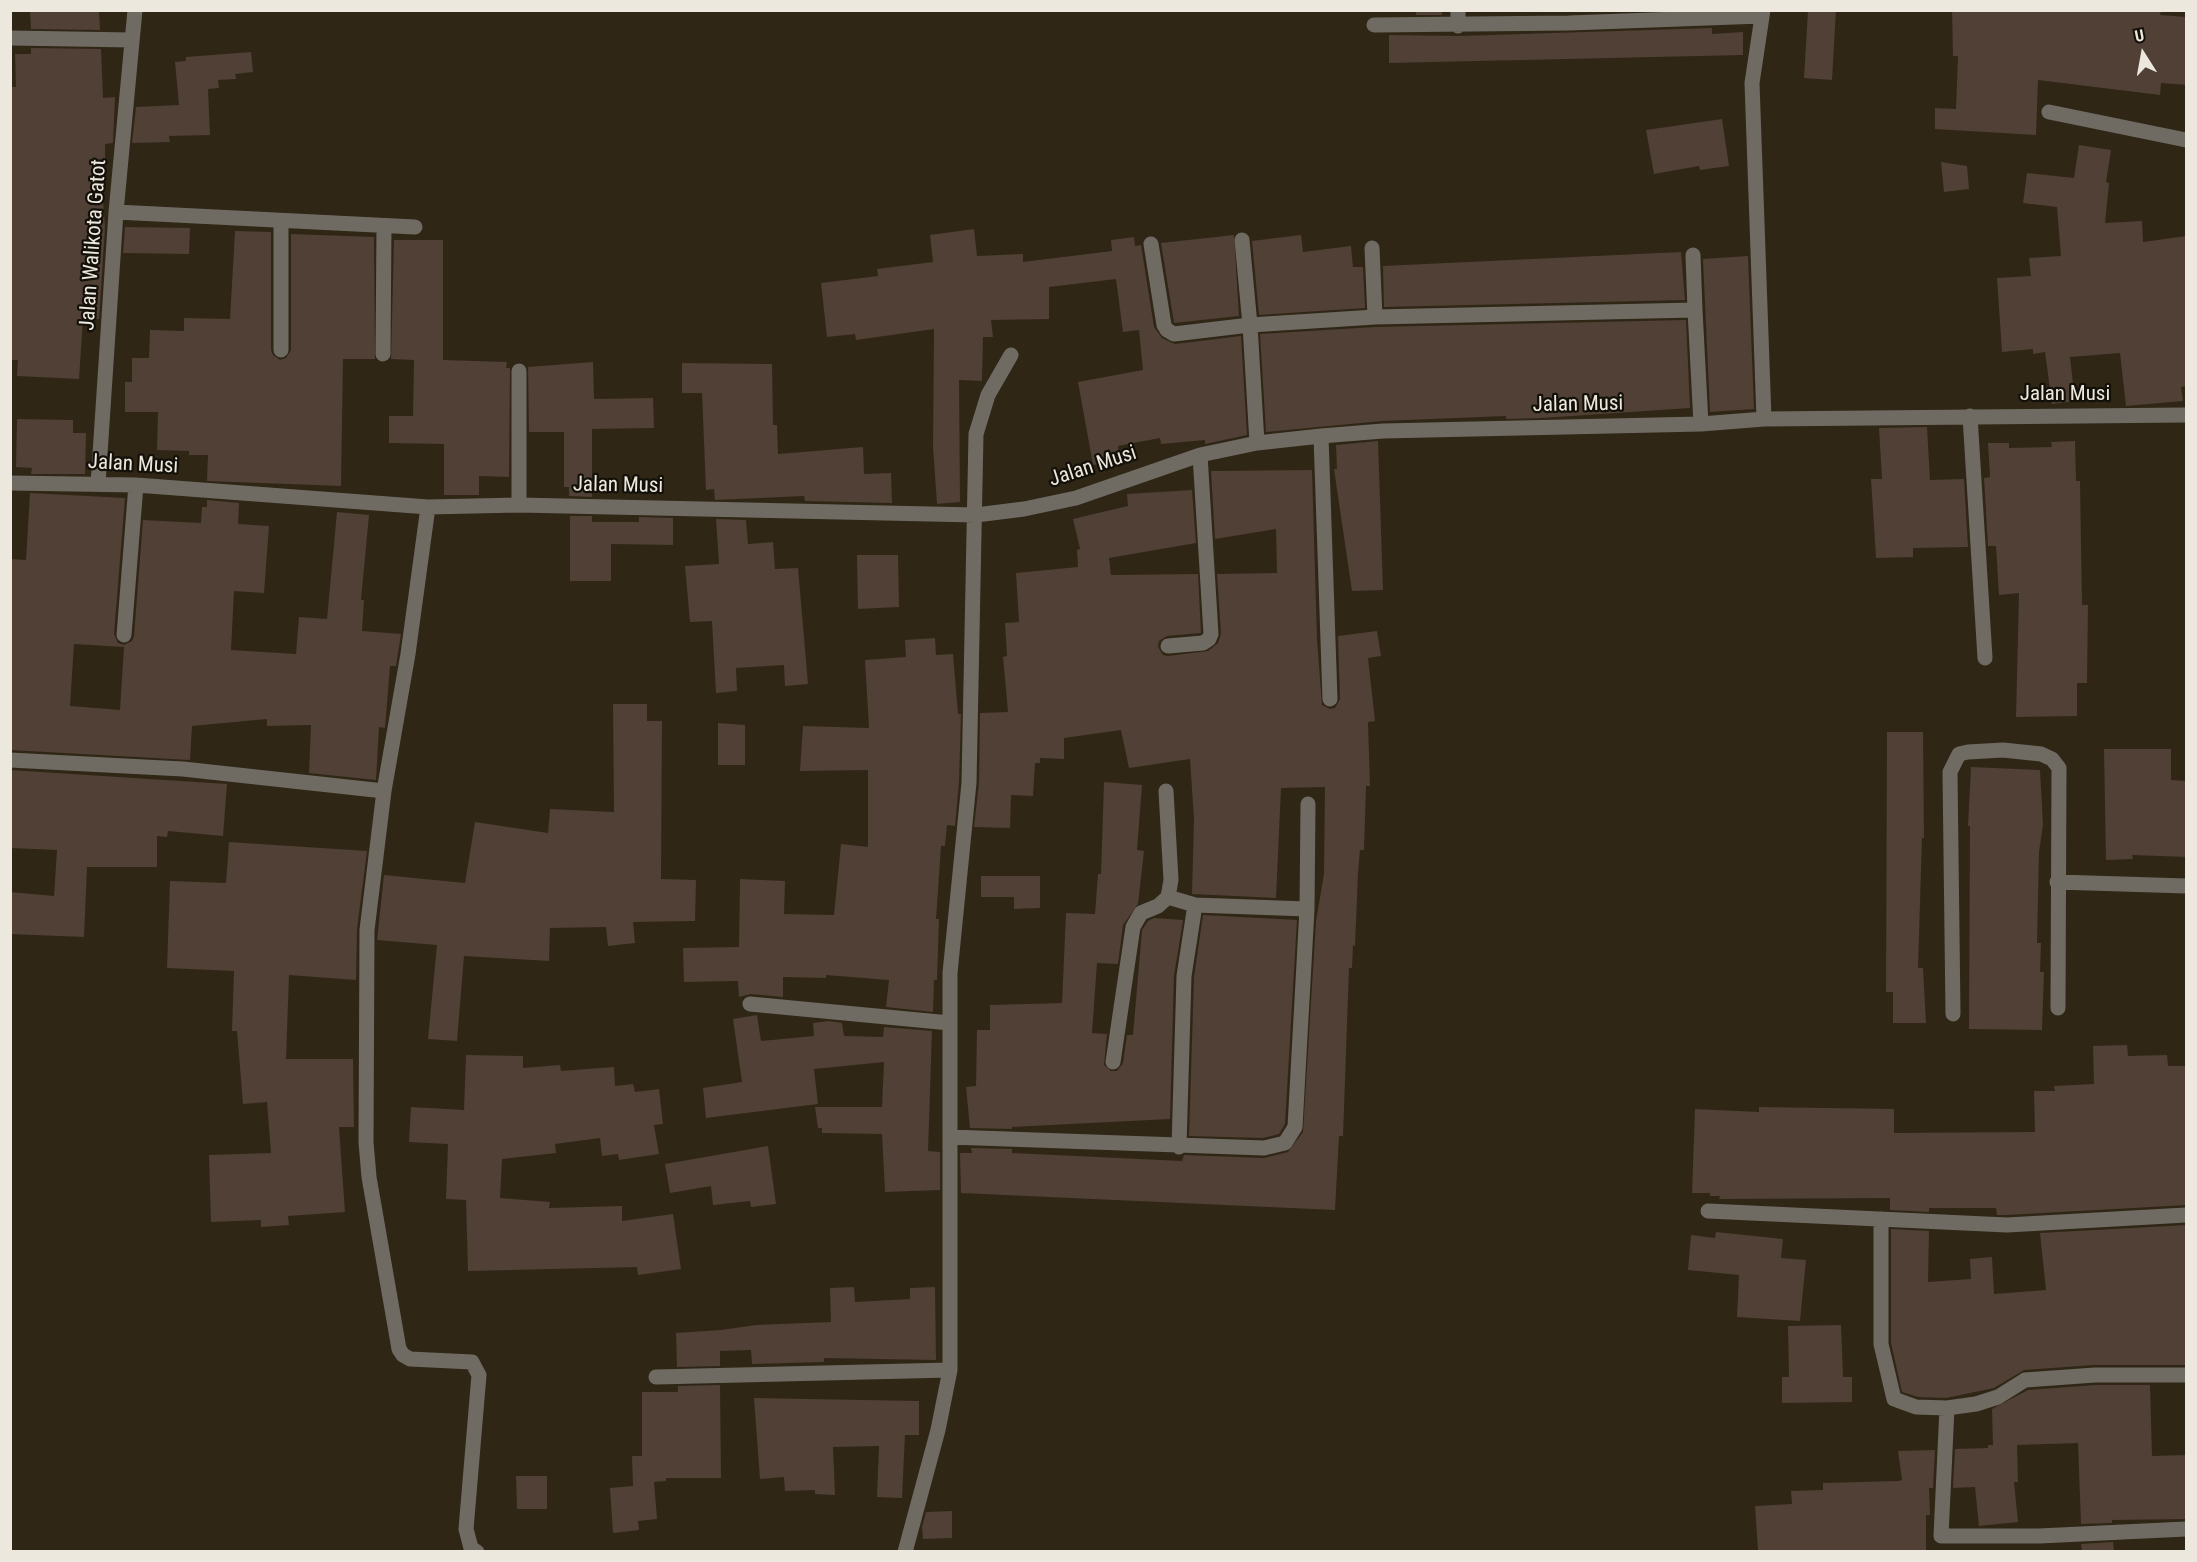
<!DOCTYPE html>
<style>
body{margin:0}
#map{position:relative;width:2197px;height:1562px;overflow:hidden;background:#2f2616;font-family:"Roboto Condensed",sans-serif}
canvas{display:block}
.frame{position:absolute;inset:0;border:12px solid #ede8de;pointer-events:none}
.north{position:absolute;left:2113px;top:24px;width:60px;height:60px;-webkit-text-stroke:4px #131009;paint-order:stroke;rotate:349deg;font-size:16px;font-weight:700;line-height:24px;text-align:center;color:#ede8de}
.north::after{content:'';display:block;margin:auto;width:21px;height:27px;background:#ede8de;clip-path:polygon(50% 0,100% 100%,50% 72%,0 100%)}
</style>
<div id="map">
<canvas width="2197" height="1562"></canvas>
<div class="frame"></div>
<div class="north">U</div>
</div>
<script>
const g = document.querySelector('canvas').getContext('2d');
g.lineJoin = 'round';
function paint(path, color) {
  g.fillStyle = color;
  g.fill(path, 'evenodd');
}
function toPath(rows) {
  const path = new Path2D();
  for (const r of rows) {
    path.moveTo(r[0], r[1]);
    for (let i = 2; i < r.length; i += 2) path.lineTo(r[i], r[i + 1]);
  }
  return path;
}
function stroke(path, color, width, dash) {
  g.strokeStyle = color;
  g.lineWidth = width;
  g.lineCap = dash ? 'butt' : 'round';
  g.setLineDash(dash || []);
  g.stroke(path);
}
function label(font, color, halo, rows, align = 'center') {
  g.font = font + ' "Roboto Condensed",sans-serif';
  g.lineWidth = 4.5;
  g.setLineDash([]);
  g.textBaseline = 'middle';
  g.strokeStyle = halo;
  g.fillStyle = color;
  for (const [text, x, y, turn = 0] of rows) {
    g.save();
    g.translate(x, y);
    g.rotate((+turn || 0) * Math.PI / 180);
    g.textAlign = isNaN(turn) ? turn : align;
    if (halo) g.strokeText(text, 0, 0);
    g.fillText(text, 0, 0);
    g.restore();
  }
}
paint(toPath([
 [30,10,99,10,100,30,31,29],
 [1416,10,1442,10,1442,15,1416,15],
 [1808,10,1836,10,1832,80,1804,78],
 [1952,10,2161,10,2160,15,2187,17,2187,85,2161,83,2160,95,2038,80,2036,135,1935,129,1935,108,1956,109,1958,56,1953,56],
 [1712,28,1712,34,1743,32,1743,55,1389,63,1389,35,1459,36],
 [31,48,101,49,103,98,115,97,113,143,105,144,105,160,100,161,105,227,99,319,83,319,79,379,17,376,18,360,10,360,10,87,16,87,15,54,31,54],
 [251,52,253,72,235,74,236,79,218,80,219,88,208,89,210,135,169,136,170,142,132,143,136,107,179,105,175,62,186,61,186,57],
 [1722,119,1729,166,1700,170,1699,166,1654,174,1646,130],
 [2079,145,2111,150,2106,182,2109,183,2105,223,2142,221,2143,242,2187,236,2187,386,2181,387,2183,401,2126,406,2120,353,2070,357,2075,401,2052,404,2045,352,2033,354,2033,349,2002,352,1997,278,2031,276,2029,258,2061,256,2057,207,2023,203,2027,173,2074,178],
 [1941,162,1967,166,1969,189,1944,192],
 [125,227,190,228,189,254,123,253],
 [974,229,977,256,1023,254,1023,262,1112,251,1111,240,1134,237,1135,246,1141,245,1154,327,1162,338,1175,344,1241,336,1247,435,1205,444,1205,440,1161,444,1160,438,1118,446,1120,460,1093,465,1078,382,1143,370,1139,330,1123,332,1116,279,1049,287,1049,319,991,320,993,337,983,337,982,381,959,380,960,502,937,504,933,447,934,329,856,340,855,334,827,337,821,283,878,276,877,269,933,262,930,235],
 [235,231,271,232,271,350,273,355,280,360,286,358,291,350,291,234,374,237,375,359,343,359,341,486,207,481,208,455,189,455,189,451,157,450,158,412,125,412,125,382,132,382,132,358,149,358,150,330,184,331,184,318,230,319],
 [1234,235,1239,316,1174,323,1161,243],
 [1301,235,1303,252,1351,246,1353,267,1363,267,1365,308,1259,315,1252,241],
 [394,240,443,240,443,360,507,362,506,368,510,368,509,477,479,476,479,495,444,495,444,444,389,443,389,416,413,416,414,360,391,359],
 [1681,252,1685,300,1384,307,1383,266],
 [1748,256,1754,409,1710,412,1703,259],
 [1686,320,1690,408,1542,418,1506,419,1506,416,1382,421,1266,432,1260,334,1375,327],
 [593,362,594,399,653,398,654,428,592,429,592,497,569,496,569,487,564,487,564,432,529,432,528,367],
 [682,363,772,364,773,425,777,425,778,454,863,447,864,474,891,473,892,503,805,501,804,496,715,500,714,489,706,490,702,393,682,393],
 [17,419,73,420,73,433,86,433,85,474,31,474,32,468,16,467],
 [1927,427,1930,480,1964,479,1968,547,1913,548,1913,557,1876,558,1871,479,1882,479,1879,428],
 [1378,441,1383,590,1352,591,1334,469,1337,469,1336,445],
 [2075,441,2076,481,2080,481,2082,605,2088,605,2087,683,2077,683,2077,716,2016,717,2019,593,1999,595,1996,546,1988,546,1984,478,1990,477,1988,443,2009,443,2009,448,2052,447,2051,442],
 [1312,470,1317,639,1322,705,1330,709,1335,708,1340,699,1338,636,1377,631,1381,656,1368,658,1375,721,1368,722,1370,786,1366,786,1364,850,1360,850,1358,873,1355,946,1353,945,1352,968,1349,968,1343,1136,1339,1136,1335,1210,961,1193,960,1153,972,1153,971,1148,1012,1149,1012,1153,1182,1161,1184,1155,1264,1158,1288,1152,1303,1132,1316,921,1324,874,1325,787,1281,788,1276,898,1192,894,1194,819,1190,759,1129,768,1121,730,1064,738,1064,759,1040,758,1040,763,1035,763,1033,796,1011,795,1010,828,974,827,979,783,980,713,1008,712,1003,657,1007,656,1005,623,1019,622,1016,573,1078,567,1077,550,1080,549,1073,519,1128,506,1127,494,1192,490,1196,543,1109,558,1111,575,1198,574,1201,633,1167,636,1159,641,1158,647,1163,655,1168,656,1208,651,1218,643,1221,634,1217,574,1277,573,1276,529,1215,539,1211,471],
 [30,493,125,498,114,634,118,643,124,645,132,641,134,636,143,520,201,523,202,507,207,507,207,500,239,503,238,524,269,526,264,593,234,591,231,650,296,654,299,617,327,619,337,512,369,515,361,600,364,600,362,631,401,634,396,666,390,666,385,728,379,727,376,780,309,773,311,725,267,726,267,719,192,726,190,760,10,750,10,559,26,560],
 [74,644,124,647,120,710,70,706],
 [570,516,592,516,592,522,639,522,639,517,673,518,673,545,611,544,611,581,570,581],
 [716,519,746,520,748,544,773,542,775,569,798,568,808,684,785,686,784,665,736,668,737,691,716,693,712,621,690,622,685,566,719,564],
 [857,555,898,555,899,607,858,609],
 [935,638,936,655,953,654,958,714,961,714,959,782,955,826,947,825,945,846,941,846,936,919,939,919,937,980,934,980,933,1012,886,1007,889,980,826,975,826,978,783,977,783,997,751,994,739,997,738,981,684,982,683,948,739,947,740,879,785,881,784,914,834,915,841,844,868,847,868,770,800,771,803,726,869,728,865,660,906,657,905,640],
 [613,704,647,704,647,721,662,721,661,879,696,880,695,921,633,922,635,943,608,946,606,927,550,928,549,961,464,956,457,1041,428,1039,437,945,377,940,384,875,465,883,475,822,548,833,550,809,614,812],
 [718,723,745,725,745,765,718,765],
 [1887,732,1923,732,1924,838,1922,838,1918,968,1923,968,1926,1023,1893,1023,1893,992,1886,992],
 [2104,749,2171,749,2171,780,2187,781,2187,857,2132,855,2133,859,2106,860],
 [1971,767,2040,770,2043,825,2039,852,2037,943,2041,943,2040,972,2044,972,2042,1030,1969,1029,1970,826,1968,826],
 [10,770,227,784,223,836,168,831,167,837,157,836,157,867,87,867,84,937,10,934,10,892,54,896,57,850,10,848],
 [1104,782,1142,785,1137,850,1144,851,1138,904,1123,925,1118,964,1097,963,1092,1033,1107,1034,1104,1065,1111,1071,1117,1071,1123,1063,1127,1035,1133,1035,1142,930,1148,921,1154,918,1183,920,1174,976,1170,1119,1012,1127,1012,1129,970,1128,966,1087,976,1086,977,1030,990,1030,990,1005,1062,1003,1066,913,1095,914,1098,874,1101,874],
 [229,842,367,851,357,929,356,980,289,975,286,1059,353,1059,354,1127,339,1127,345,1212,288,1216,289,1225,261,1227,261,1220,211,1222,209,1155,271,1153,267,1102,243,1104,237,1031,232,1031,234,971,167,968,170,881,226,883],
 [981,876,1040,876,1040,908,1014,909,1014,897,981,897],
 [1203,915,1297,920,1285,1124,1279,1134,1263,1138,1189,1136,1194,977],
 [757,1015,761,1041,814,1036,813,1023,829,1021,842,1023,844,1036,883,1037,884,1027,932,1031,928,1151,940,1152,940,1190,885,1192,882,1134,822,1133,822,1128,818,1128,815,1107,882,1107,884,1062,814,1069,818,1104,706,1118,703,1088,742,1082,733,1019],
 [2127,1045,2128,1056,2167,1055,2168,1066,2187,1066,2187,1205,2007,1215,1997,1215,1996,1208,1929,1208,1929,1212,1890,1210,1890,1198,1719,1199,1720,1196,1710,1196,1710,1193,1692,1193,1695,1109,1759,1112,1759,1107,1894,1109,1894,1133,2035,1132,2034,1091,2055,1091,2054,1086,2094,1084,2093,1046],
 [466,1055,523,1056,523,1068,560,1065,561,1071,614,1067,615,1086,633,1084,635,1092,659,1089,663,1124,654,1125,659,1154,619,1160,618,1154,602,1156,600,1138,555,1144,556,1153,502,1159,500,1198,550,1202,549,1208,622,1206,622,1221,673,1214,681,1269,638,1275,637,1267,468,1271,466,1200,446,1199,448,1144,409,1142,411,1107,464,1110],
 [768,1146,776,1204,751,1207,750,1201,713,1205,711,1186,670,1193,665,1164],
 [2187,1225,2187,1365,2094,1365,2024,1370,1994,1388,1946,1398,1918,1397,1902,1392,1891,1343,1891,1229,1929,1231,1928,1282,1971,1279,1970,1259,1992,1257,1994,1294,2046,1290,2040,1233],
 [1716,1232,1783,1239,1781,1258,1806,1260,1800,1321,1737,1317,1739,1275,1688,1270,1691,1235,1715,1238],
 [854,1287,855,1302,910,1299,910,1288,935,1287,936,1360,824,1358,824,1362,752,1364,751,1350,720,1351,720,1366,677,1367,676,1333,721,1330,756,1325,831,1322,830,1288],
 [1841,1325,1843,1377,1852,1377,1852,1402,1782,1403,1782,1377,1789,1377,1788,1326],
 [720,1385,721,1478,666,1478,666,1481,654,1482,657,1519,638,1521,639,1530,613,1533,610,1488,633,1486,632,1456,642,1456,642,1392,678,1392,678,1386],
 [2095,1385,2150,1385,2152,1456,2187,1455,2187,1519,2112,1520,2112,1523,2081,1524,2078,1443,2017,1445,2018,1482,2014,1482,2018,1522,1979,1526,1975,1487,1953,1488,1955,1449,1988,1448,1988,1445,1993,1445,1992,1409,2028,1390],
 [754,1398,919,1401,919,1435,905,1435,902,1498,877,1497,879,1446,833,1447,835,1495,815,1494,815,1490,785,1491,784,1477,760,1479],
 [1935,1450,1933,1488,1929,1488,1930,1515,1926,1515,1926,1551,1758,1551,1755,1506,1792,1504,1791,1491,1823,1490,1823,1483,1898,1481,1902,1480,1898,1451],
 [516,1476,547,1476,547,1509,517,1509],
 [952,1511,952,1538,923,1539,922,1527,926,1512],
 [2113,1542,2114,1551,2082,1551,2081,1544]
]), '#504035');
stroke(toPath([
 [1458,10,1458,26],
 [1763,10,1752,83,1764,419],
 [1374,25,1569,23,1762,16],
 [10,38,132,40],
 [2049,112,2186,140],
 [116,212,415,227],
 [1151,244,1164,325,1167,330,1174,334,1250,325,1242,240],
 [1372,248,1375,317],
 [1693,255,1695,310],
 [281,350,281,222],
 [383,354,384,226],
 [1970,416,1985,658],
 [1321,436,1330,699],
 [1257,443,1250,325,1375,317,1695,310,1701,424],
 [10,483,136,485,428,507,519,505,976,515,1024,509,1076,498,1200,455,1257,443,1321,436,1383,431,1701,424,1764,419,2186,415],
 [98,484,116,212,135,10],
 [519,505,519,371],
 [428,507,408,654,384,791,367,930,366,1142,369,1177,399,1349,403,1355,410,1359,472,1362,479,1375,466,1529,471,1548,477,1552],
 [124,635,136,485],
 [1168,646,1203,643,1209,639,1211,634,1200,455],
 [10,760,183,769,384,791],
 [1166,791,1171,880,1168,897,1195,905],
 [2057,882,2186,886],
 [750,1004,950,1023],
 [1953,1014,1950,772,1959,754,1968,752,2003,750,2041,754,2052,759,2059,768,2058,1008],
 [1113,1062,1133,927,1141,913,1158,906,1168,897],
 [950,1137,1264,1148,1285,1143,1295,1127,1307,909,1308,804],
 [1179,1147,1184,976,1195,905,1307,909],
 [1708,1211,2007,1225,2186,1215],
 [1881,1219,1881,1344,1894,1399,1916,1407,1947,1408],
 [2186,1375,2095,1375,2025,1380,1998,1397,1976,1404,1947,1408,1941,1536,2039,1536,2186,1529],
 [656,1377,950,1370],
 [905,1552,938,1430,950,1370,950,973,969,783,976,434,988,395,1011,355]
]), '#6f6b63', 15);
label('21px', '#ede8de', '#131009', [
 ["Jalan Walikota Gatot",94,245,-86],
 ["Jalan Musi",2065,395],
 ["Jalan Musi",1578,405,-1],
 ["Jalan Musi",133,465,3],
 ["Jalan Musi",1093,467,-18],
 ["Jalan Musi",618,486,1]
]);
</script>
